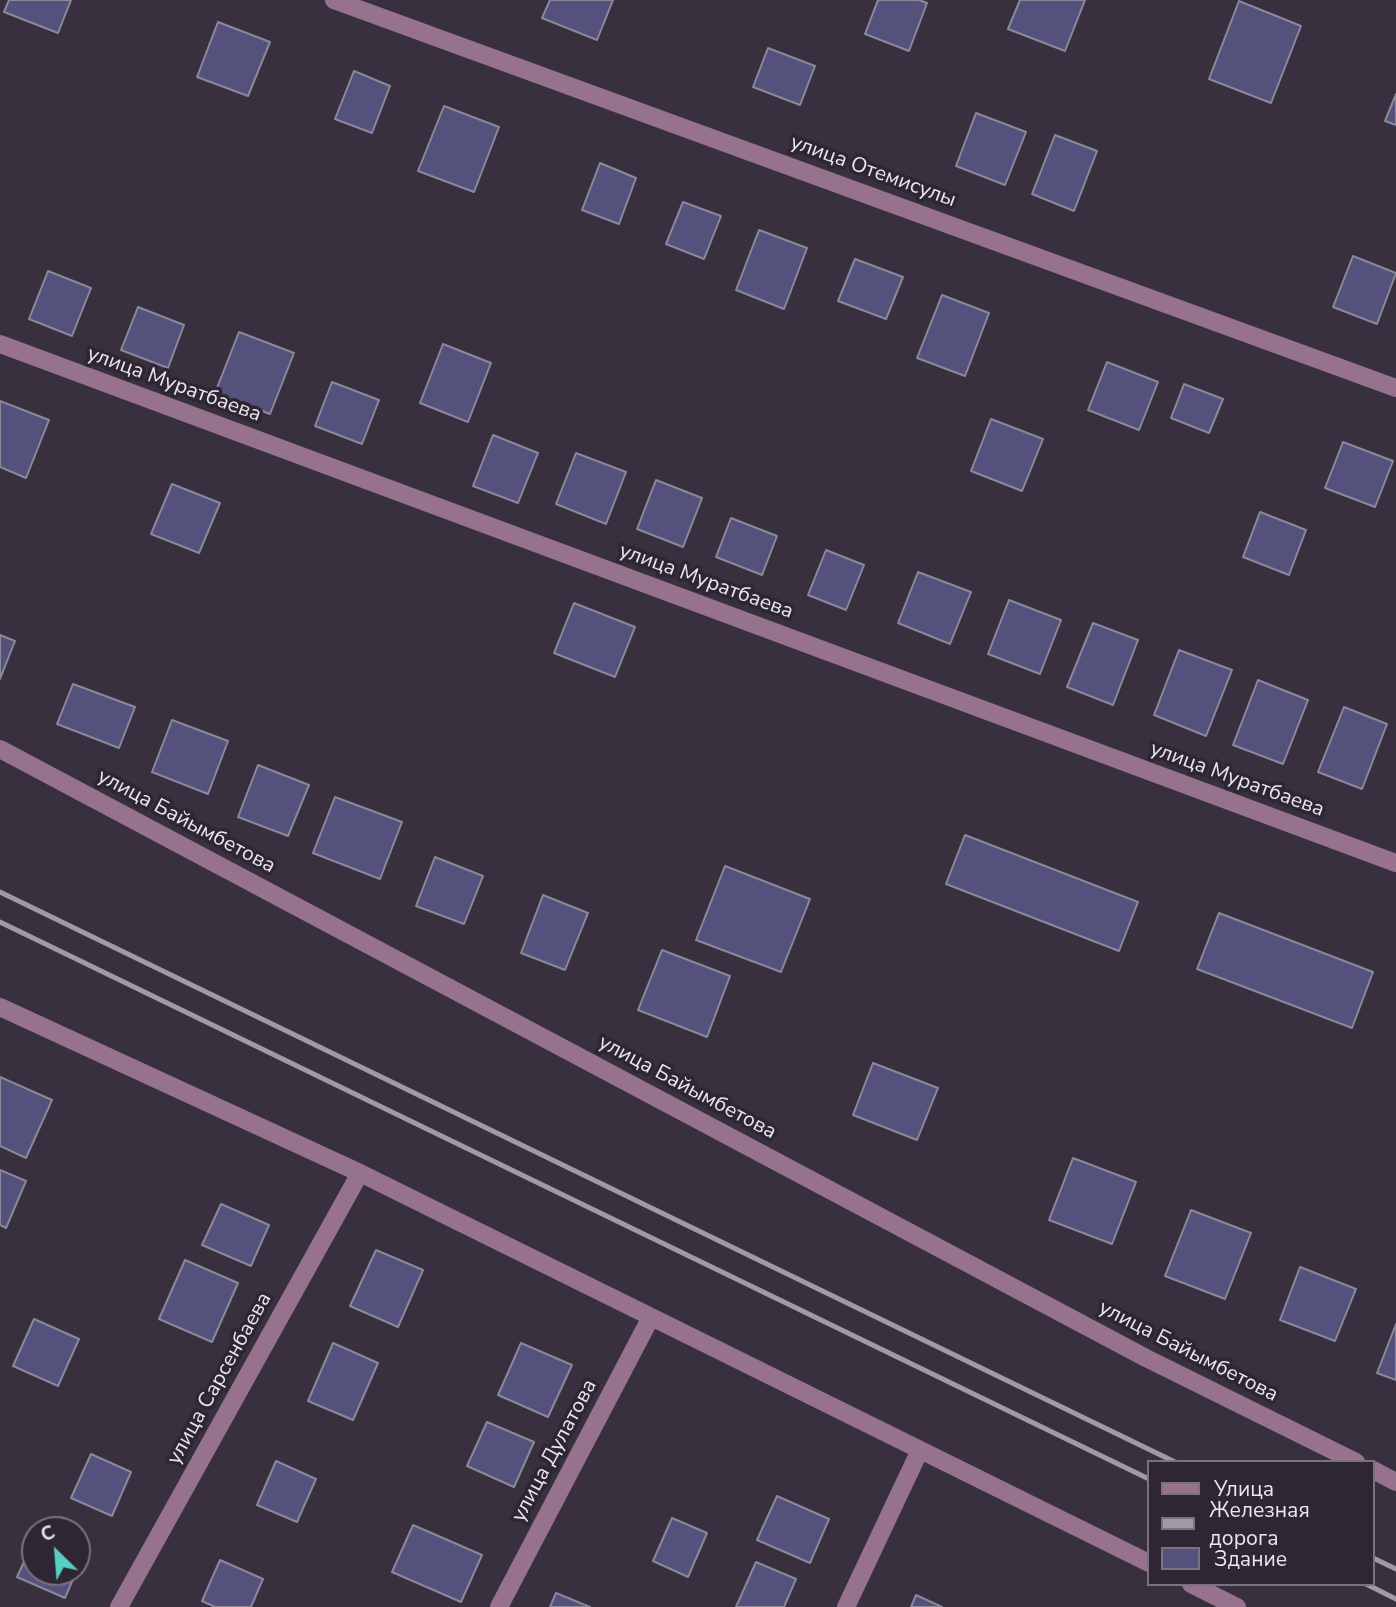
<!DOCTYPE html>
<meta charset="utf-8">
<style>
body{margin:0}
#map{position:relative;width:1396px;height:1607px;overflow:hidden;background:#38303e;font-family:"Nunito Sans",sans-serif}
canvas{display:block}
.legend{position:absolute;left:1147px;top:1460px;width:228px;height:126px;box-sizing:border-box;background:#2e2733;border:2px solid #7a737e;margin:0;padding:9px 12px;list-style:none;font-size:21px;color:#ebe6ef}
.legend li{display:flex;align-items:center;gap:14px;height:35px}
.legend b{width:35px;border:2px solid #7a737e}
.north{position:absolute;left:21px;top:1516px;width:70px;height:70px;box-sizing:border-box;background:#2e2733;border:2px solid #7a737e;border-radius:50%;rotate:335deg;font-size:19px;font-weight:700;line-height:28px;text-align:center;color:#ebe6ef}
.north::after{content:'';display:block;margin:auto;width:24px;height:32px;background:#57cec1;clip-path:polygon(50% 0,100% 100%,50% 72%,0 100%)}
</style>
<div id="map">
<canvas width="1396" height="1607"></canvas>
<ul class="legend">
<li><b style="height:9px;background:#96728c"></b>Улица</li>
<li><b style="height:9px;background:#a09aa5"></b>Железная дорога</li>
<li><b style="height:19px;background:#54517c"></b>Здание</li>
</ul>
<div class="north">С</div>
</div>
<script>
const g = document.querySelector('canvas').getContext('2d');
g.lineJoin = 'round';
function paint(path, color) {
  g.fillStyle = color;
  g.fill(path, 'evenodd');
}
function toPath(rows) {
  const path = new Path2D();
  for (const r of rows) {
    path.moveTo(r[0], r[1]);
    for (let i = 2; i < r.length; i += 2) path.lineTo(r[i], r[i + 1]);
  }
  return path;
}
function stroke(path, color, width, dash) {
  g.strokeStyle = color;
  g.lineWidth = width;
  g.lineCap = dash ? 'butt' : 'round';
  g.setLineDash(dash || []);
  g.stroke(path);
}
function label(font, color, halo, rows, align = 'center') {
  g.font = font + ' "Nunito Sans",sans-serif';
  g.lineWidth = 7;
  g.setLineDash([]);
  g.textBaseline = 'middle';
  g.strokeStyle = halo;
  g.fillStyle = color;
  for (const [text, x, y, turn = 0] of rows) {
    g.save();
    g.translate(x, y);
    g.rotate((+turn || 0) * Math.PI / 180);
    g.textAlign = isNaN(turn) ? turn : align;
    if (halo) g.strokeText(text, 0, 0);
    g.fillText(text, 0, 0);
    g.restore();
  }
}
const building = toPath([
 [9,0,71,0,58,33,4,12,9,0],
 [550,0,613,0,597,40,542,18,550,0],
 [878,0,919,0,927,3,909,51,865,34,878,0],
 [1020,0,1085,0,1065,51,1008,29,1020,0],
 [1239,1,1301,26,1271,103,1209,79,1239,1],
 [218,22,270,42,248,96,197,77,218,22],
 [768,48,815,66,800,105,753,87,768,48],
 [354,71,390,86,372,133,335,119,354,71],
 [1396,94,1396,125,1385,121,1396,94],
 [444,106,499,127,474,192,418,171,444,106],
 [976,113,1026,132,1005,185,956,166,976,113],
 [1055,135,1097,151,1074,211,1032,194,1055,135],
 [600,163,636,178,619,224,582,210,600,163],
 [683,202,721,216,704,259,666,244,683,202],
 [759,230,807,248,784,309,736,290,759,230],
 [1353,256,1396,273,1377,324,1333,307,1353,256],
 [855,259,903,277,886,319,838,301,855,259],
 [48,271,91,288,72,336,29,319,48,271],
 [942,295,989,313,965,376,917,358,942,295],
 [138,307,184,325,168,368,121,350,138,307],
 [239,332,294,353,270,414,215,393,239,332],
 [443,344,491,363,468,422,420,403,443,344],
 [1107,362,1158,382,1139,430,1088,410,1107,362],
 [332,382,379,400,362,444,315,426,332,382],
 [1184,384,1223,399,1209,433,1171,418,1184,384],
 [0,401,49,420,26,478,0,467,0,401],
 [991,419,1043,439,1022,491,971,471,991,419],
 [493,435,538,453,518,503,473,486,493,435],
 [1343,442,1393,461,1375,507,1325,488,1343,442],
 [576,453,626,472,606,524,556,504,576,453],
 [656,480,702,498,683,547,637,529,656,480],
 [172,484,220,503,199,553,151,534,172,484],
 [1260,512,1306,530,1289,575,1243,557,1260,512],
 [731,518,777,536,762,575,716,557,731,518],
 [826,550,864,565,846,610,808,595,826,550],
 [918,572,971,592,950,644,898,623,918,572],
 [1009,600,1061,620,1040,674,988,654,1009,600],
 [574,603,635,627,615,677,554,653,574,603],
 [1093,623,1138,640,1113,705,1067,687,1093,623],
 [0,635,15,641,0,679,0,635],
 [1179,650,1232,670,1206,736,1154,715,1179,650],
 [1258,680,1308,700,1283,764,1233,745,1258,680],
 [73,684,135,707,119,748,57,724,73,684],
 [1344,707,1387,724,1362,789,1318,772,1344,707],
 [172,720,228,741,208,794,152,772,172,720],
 [258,765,309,785,288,836,238,817,258,765],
 [335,797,402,822,380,879,313,853,335,797],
 [965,835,1138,902,1119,951,946,884,965,835],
 [435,857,483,876,464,924,416,906,435,857],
 [725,866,810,899,781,972,696,940,725,866],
 [543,895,588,913,565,970,521,953,543,895],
 [1219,913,1373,972,1352,1028,1197,969,1219,913],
 [662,950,730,976,707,1037,638,1010,662,950],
 [873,1063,938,1088,917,1140,853,1115,873,1063],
 [0,1077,52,1100,26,1158,0,1146,0,1077],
 [1073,1158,1136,1182,1112,1244,1049,1220,1073,1158],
 [0,1170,26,1181,6,1228,0,1225,0,1170],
 [221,1204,269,1225,251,1266,202,1245,221,1204],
 [1191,1210,1251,1233,1225,1299,1165,1276,1191,1210],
 [376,1250,423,1270,398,1327,350,1306,376,1250],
 [185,1260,238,1283,212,1342,159,1319,185,1260],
 [1300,1267,1356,1289,1335,1341,1280,1320,1300,1267],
 [34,1319,79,1339,58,1386,13,1366,34,1319],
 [1396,1324,1396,1380,1377,1373,1396,1324],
 [333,1343,378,1363,353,1420,308,1401,333,1343],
 [521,1343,572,1365,548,1417,498,1395,521,1343],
 [487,1422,534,1442,514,1487,467,1466,487,1422],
 [91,1454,131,1472,112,1516,71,1498,91,1454],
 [276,1461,316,1479,297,1522,257,1505,276,1461],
 [777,1496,829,1519,810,1563,757,1540,777,1496],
 [672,1518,707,1533,688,1577,653,1561,672,1518],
 [413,1525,482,1555,461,1602,392,1572,413,1525],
 [35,1538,35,1572,76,1572,65,1598,17,1577,35,1538],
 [220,1560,263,1579,251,1607,215,1607,202,1601,220,1560],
 [756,1562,796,1579,784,1607,736,1607,756,1562],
 [556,1593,590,1607,550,1607,556,1593],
 [916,1595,942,1607,911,1607,916,1595]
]);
paint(building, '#54517c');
stroke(building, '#89899a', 2);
stroke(toPath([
 [334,0,1396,388],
 [0,344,1396,863],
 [0,749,1146,1358,1356,1462],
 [0,1007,360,1173,1149,1563],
 [1373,1470,1396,1482],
 [1191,1584,1237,1607],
 [119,1607,360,1173],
 [499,1607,651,1317],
 [846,1607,920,1450]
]), '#96728c', 18);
stroke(toPath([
 [0,892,1175,1462],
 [0,922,1149,1479],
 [1373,1558,1396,1569],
 [1366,1584,1396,1599]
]), '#a09aa5', 5);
label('21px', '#ebe6ef', '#2e2733', [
 ["улица Отемисулы",873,172,20],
 ["улица Муратбаева",174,385,20],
 ["улица Муратбаева",706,582,20],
 ["улица Муратбаева",1237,780,20],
 ["улица Байымбетова",186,822,28],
 ["улица Байымбетова",687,1088,28],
 ["улица Байымбетова",1188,1352,27],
 ["улица Сарсенбаева",220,1379,-61],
 ["улица Дулатова",555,1451,-62]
]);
</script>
